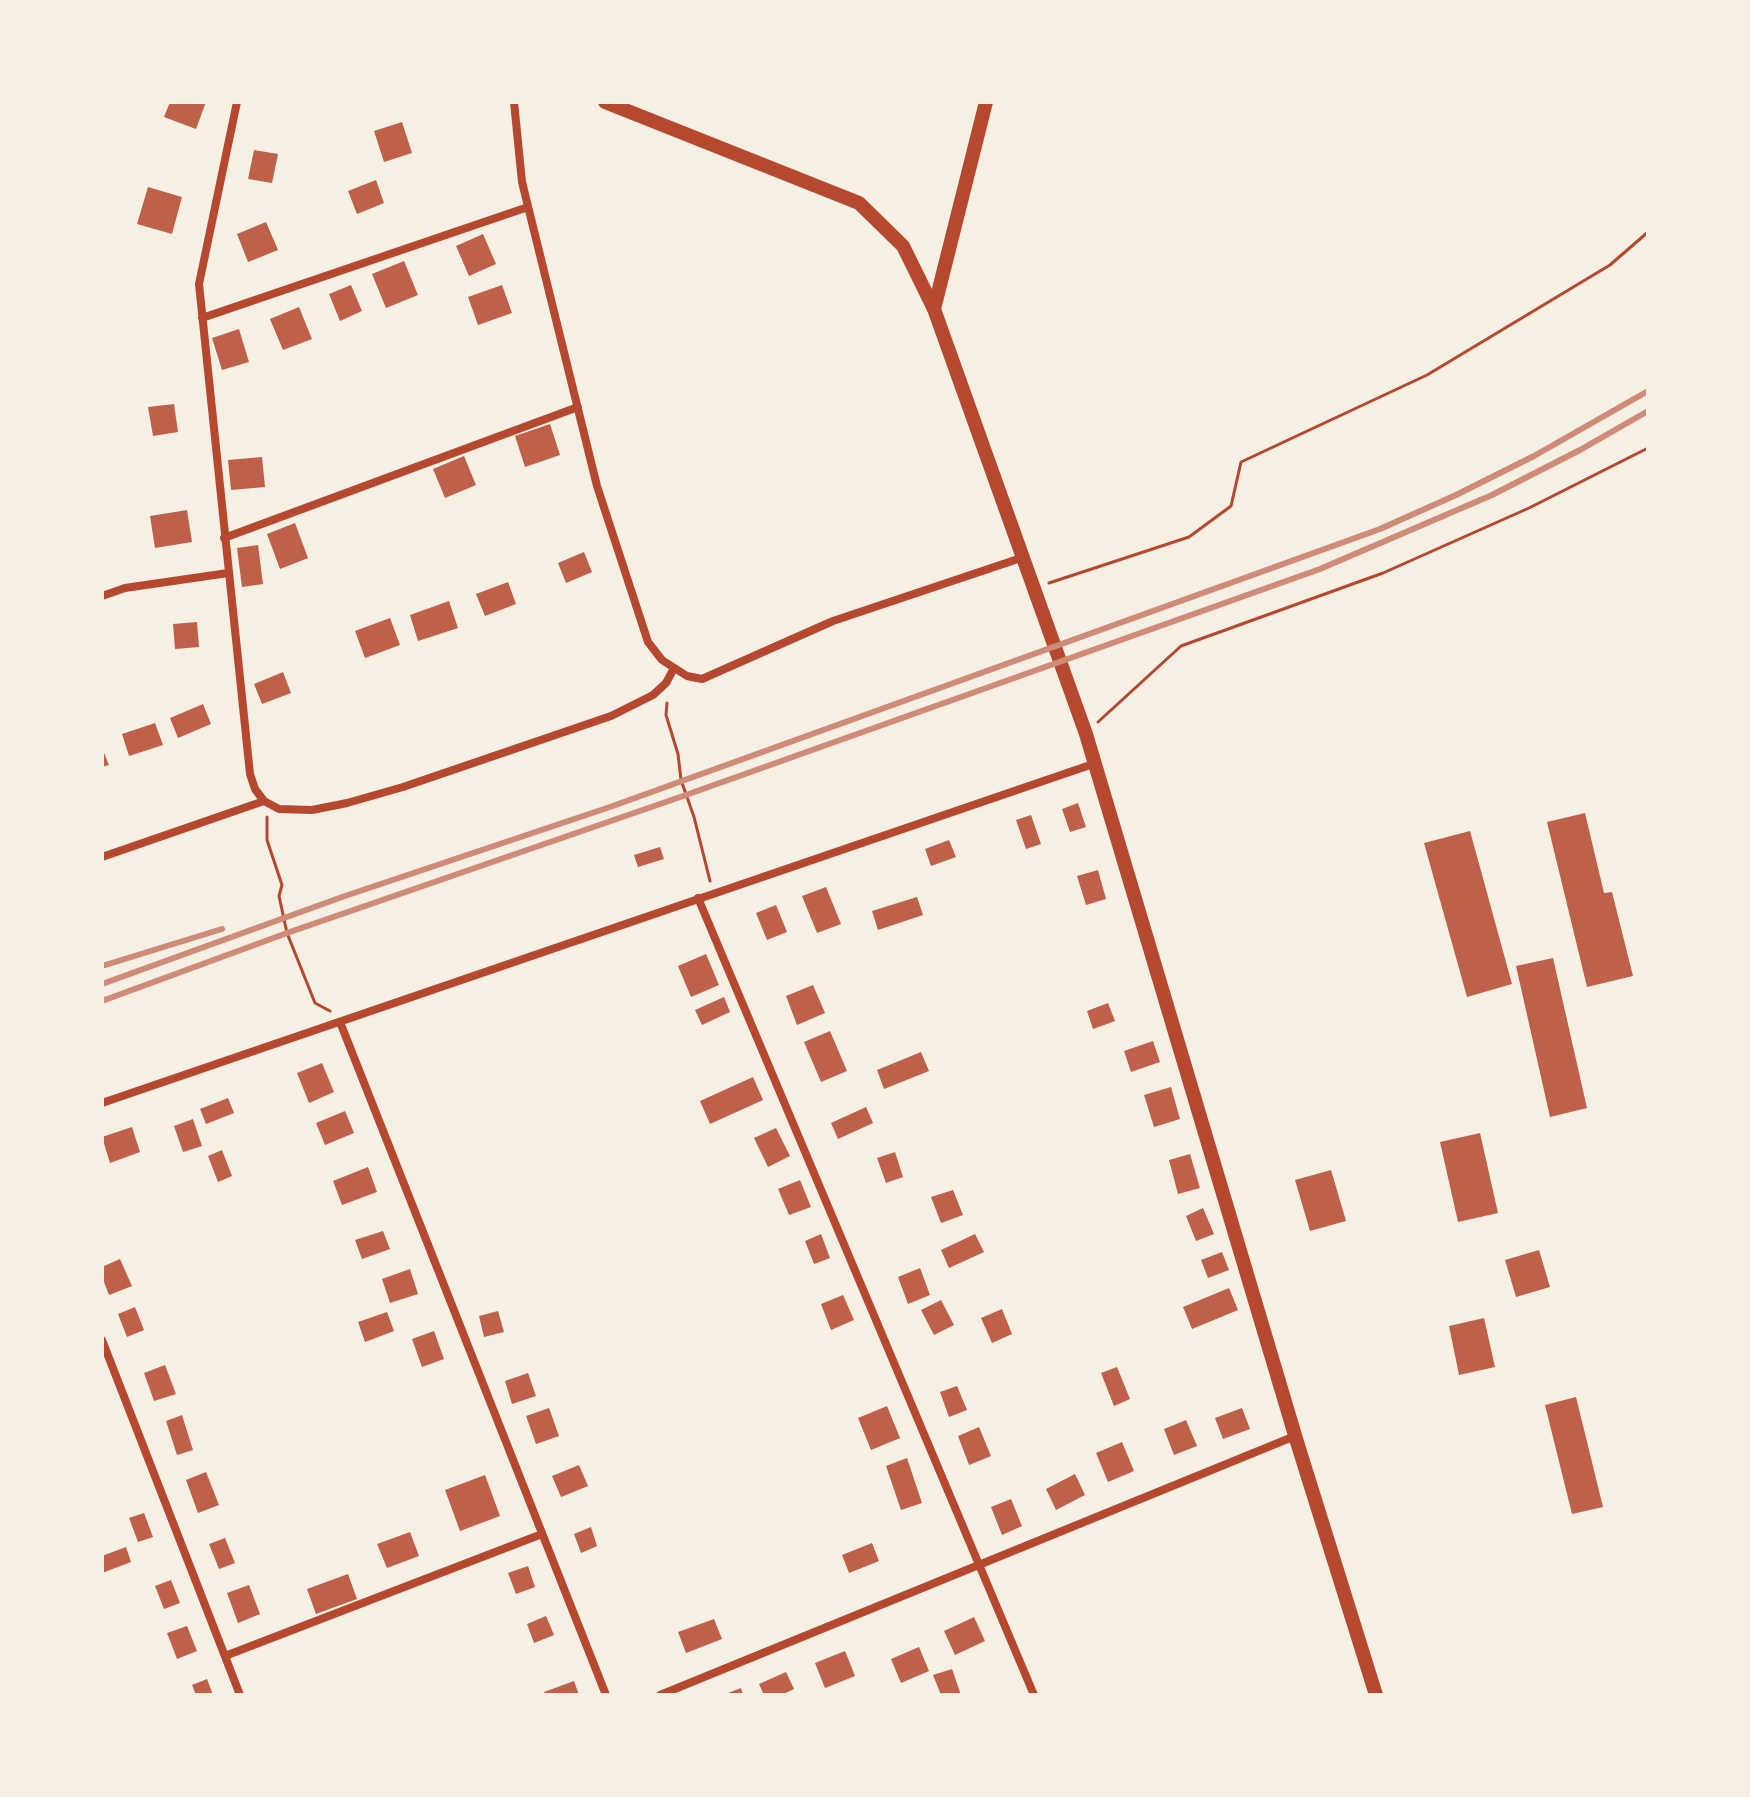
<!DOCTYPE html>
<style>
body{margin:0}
#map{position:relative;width:1750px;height:1797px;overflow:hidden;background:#f6efe4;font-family:Manrope,sans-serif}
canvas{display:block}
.frame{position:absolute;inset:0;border:104px solid #f6efe4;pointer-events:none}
</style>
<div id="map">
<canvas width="1750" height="1797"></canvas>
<div class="frame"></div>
</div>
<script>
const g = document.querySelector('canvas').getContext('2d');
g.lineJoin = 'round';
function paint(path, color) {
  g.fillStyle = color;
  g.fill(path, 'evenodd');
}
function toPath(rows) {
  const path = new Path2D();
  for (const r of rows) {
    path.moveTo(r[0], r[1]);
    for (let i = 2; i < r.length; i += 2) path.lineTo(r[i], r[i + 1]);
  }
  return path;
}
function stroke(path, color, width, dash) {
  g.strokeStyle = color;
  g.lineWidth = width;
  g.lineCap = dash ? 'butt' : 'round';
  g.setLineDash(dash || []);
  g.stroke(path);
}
paint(toPath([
 [170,102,206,102,196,129,164,117],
 [402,122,412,153,384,162,374,131],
 [254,150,278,154,272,183,248,179],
 [376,180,384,203,357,214,348,191],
 [148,187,182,197,172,234,137,224],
 [266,222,278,250,248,262,237,234],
 [483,234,496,264,469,276,456,246],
 [404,261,418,295,386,308,372,274],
 [351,285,362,311,340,321,329,294],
 [502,285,512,313,478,325,468,297],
 [299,307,312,339,283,350,270,319],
 [239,329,249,362,222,370,212,338],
 [174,404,178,432,153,436,148,407],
 [550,424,560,455,525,467,515,436],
 [464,456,476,485,445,498,433,469],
 [262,457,265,487,231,490,228,460],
 [187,510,192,542,155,548,150,516],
 [295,523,308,558,280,569,267,534],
 [258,545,263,584,242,587,237,548],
 [584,552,592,572,566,583,558,563],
 [508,582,516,604,485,616,476,594],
 [449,601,458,628,418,641,410,615],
 [390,618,400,645,365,658,355,631],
 [197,622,199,647,175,649,173,624],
 [283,672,291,693,262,704,254,684],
 [203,704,211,724,178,738,170,718],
 [155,723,163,745,129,756,122,734],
 [102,748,109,765,102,767],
 [1078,803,1086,827,1070,832,1062,809],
 [1585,813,1604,893,1612,892,1633,976,1587,987,1547,822],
 [1031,815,1041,844,1026,849,1016,820],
 [1470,831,1512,984,1467,997,1424,843],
 [949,840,956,857,931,866,925,849],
 [660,847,664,859,638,867,634,855],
 [1098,870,1106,899,1086,905,1077,876],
 [826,887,841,924,817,933,802,896],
 [917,897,923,915,878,930,872,911],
 [776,905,787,932,767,940,756,913],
 [706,954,719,985,691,997,678,966],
 [1553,958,1587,1108,1550,1117,1516,966],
 [813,985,825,1013,797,1025,786,996],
 [724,997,730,1012,702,1025,695,1010],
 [1108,1003,1115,1021,1093,1029,1087,1011],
 [830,1031,847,1071,821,1082,804,1042],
 [1153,1041,1160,1062,1131,1072,1124,1051],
 [921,1052,929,1071,884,1089,877,1070],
 [322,1063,334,1092,309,1103,297,1073],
 [753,1077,763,1100,710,1124,700,1101],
 [1171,1087,1180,1119,1154,1127,1144,1095],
 [228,1098,234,1113,206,1124,200,1109],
 [866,1107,873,1123,838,1139,831,1123],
 [345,1111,354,1133,325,1145,316,1123],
 [193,1119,202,1146,183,1152,174,1126],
 [132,1127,140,1152,110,1163,102,1137],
 [776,1128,790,1156,768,1167,754,1138],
 [1480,1133,1498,1213,1458,1222,1440,1142],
 [222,1150,232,1176,218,1182,208,1156],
 [895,1152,903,1177,886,1183,877,1158],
 [1190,1154,1200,1188,1178,1194,1169,1160],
 [368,1167,377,1192,342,1205,333,1181],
 [1331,1170,1346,1221,1310,1231,1295,1180],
 [800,1180,811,1207,789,1215,778,1189],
 [953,1190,963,1215,941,1223,931,1197],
 [1203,1208,1214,1234,1196,1241,1186,1216],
 [383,1231,390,1249,362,1259,355,1240],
 [821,1234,830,1258,814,1264,805,1241],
 [975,1234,984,1252,949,1268,941,1250],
 [1539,1250,1550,1287,1516,1297,1505,1260],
 [1222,1252,1229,1270,1208,1278,1201,1260],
 [120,1259,132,1286,109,1295,102,1277,102,1267],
 [920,1268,930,1295,908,1304,898,1277],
 [410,1269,418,1294,390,1303,382,1279],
 [1229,1288,1238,1310,1192,1329,1183,1307],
 [843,1295,854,1320,831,1330,821,1304],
 [941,1300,954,1325,934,1335,921,1310],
 [135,1307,144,1330,127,1337,118,1314],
 [1002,1309,1012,1334,992,1343,981,1318],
 [498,1311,504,1332,484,1337,479,1316],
 [387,1312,394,1331,365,1342,358,1322],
 [1484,1318,1495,1367,1459,1375,1449,1326],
 [434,1331,444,1359,422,1367,412,1339],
 [165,1365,176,1394,154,1401,144,1373],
 [1117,1367,1130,1399,1114,1406,1101,1373],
 [528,1373,536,1396,512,1404,505,1381],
 [957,1386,967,1410,949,1417,940,1392],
 [1576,1397,1603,1507,1572,1514,1545,1405],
 [887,1406,900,1438,871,1450,858,1418],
 [549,1408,559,1436,536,1444,526,1416],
 [1242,1408,1250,1429,1223,1439,1215,1418],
 [182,1415,193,1450,177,1455,166,1421],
 [1186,1420,1197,1446,1174,1455,1164,1429],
 [979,1427,991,1456,969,1465,958,1436],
 [1122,1442,1134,1471,1108,1482,1096,1453],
 [907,1458,922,1503,901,1510,886,1466],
 [579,1465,588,1486,561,1497,552,1476],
 [206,1472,219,1505,198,1513,186,1480],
 [1075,1474,1085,1495,1056,1510,1046,1489],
 [485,1475,500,1516,460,1531,445,1490],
 [1011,1499,1022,1526,1002,1535,991,1507],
 [144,1513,153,1537,138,1542,129,1518],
 [591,1527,597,1546,581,1553,574,1534],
 [410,1532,419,1556,387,1568,377,1544],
 [225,1538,235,1563,219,1569,209,1544],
 [872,1543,879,1561,849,1573,842,1555],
 [126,1547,131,1562,102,1573,102,1556],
 [528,1566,535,1587,516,1594,508,1573],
 [348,1574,357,1599,316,1614,307,1589],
 [171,1580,180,1603,164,1609,155,1586],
 [249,1585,260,1614,238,1623,227,1593],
 [546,1616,554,1635,534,1643,527,1624],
 [974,1617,985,1641,955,1655,944,1631],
 [714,1619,722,1639,686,1653,678,1632],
 [187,1626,197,1651,177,1659,167,1633],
 [919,1647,929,1671,901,1683,891,1659],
 [845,1651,855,1676,825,1688,815,1663],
 [952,1669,961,1695,941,1695,933,1675],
 [786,1672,794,1689,781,1695,764,1695,759,1684],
 [207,1679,213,1695,196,1695,192,1685],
 [574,1681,579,1695,545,1695,544,1692],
 [741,1688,743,1695,723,1695]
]), '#bf614a');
stroke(toPath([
 [1049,583,1189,537,1231,506,1241,462,1427,375,1610,265,1648,232],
 [667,703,666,715,678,754,681,780,694,817,710,881],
 [1098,722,1181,646,1383,573,1529,508,1648,448],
 [267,817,267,840,282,885,279,896,287,933,315,1003,330,1011]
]), '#b5482f', 3);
stroke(toPath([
 [237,102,199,284,250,774,255,789,264,801,279,809,312,810,347,803,403,787,611,716,653,695,666,683,673,670],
 [514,102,522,182,597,486,648,642,662,660,687,676,702,679,833,621,1024,557],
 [202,318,528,207],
 [224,538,578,407],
 [102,596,125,588,228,573],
 [102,857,264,801],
 [698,898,1034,1695],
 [340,1022,606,1695],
 [102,1103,1096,763],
 [102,1340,240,1695],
 [225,1656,542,1534],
 [660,1695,1295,1436]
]), '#b5482f', 8);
stroke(toPath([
 [605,102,859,203,903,246,934,309]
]), '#b5482f', 14);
stroke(toPath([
 [986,102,934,309,1086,734,1297,1442,1376,1695]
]), '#b5482f', 14);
stroke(toPath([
 [102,966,222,929],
 [102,984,342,897,610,807,1380,529,1456,495,1534,456,1648,391],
 [102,1001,287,933,686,795,1320,569,1492,495,1580,450,1648,411]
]), '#cf8b77', 6);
</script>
